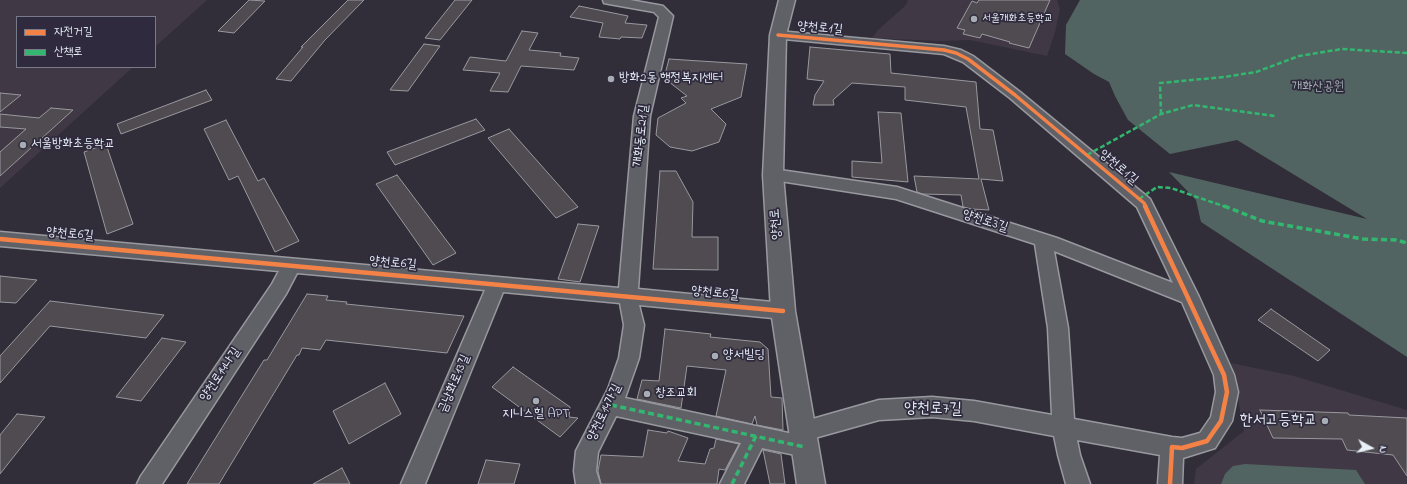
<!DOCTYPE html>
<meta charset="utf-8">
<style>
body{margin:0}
#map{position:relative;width:1407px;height:484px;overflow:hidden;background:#312e39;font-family:"Indie Flower","Poor Story",sans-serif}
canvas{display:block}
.legend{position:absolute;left:16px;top:16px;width:140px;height:52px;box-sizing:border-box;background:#2f2a3d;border:1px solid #797a88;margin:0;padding:5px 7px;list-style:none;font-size:12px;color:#e8f1f8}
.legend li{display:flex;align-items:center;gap:8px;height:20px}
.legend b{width:20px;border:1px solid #797a88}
.north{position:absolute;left:1351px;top:428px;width:40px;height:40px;-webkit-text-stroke:3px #2f2a3d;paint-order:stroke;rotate:98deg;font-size:11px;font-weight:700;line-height:16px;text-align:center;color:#e8f1f8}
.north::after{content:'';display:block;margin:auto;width:14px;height:18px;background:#e8f1f8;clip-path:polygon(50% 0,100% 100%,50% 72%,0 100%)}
</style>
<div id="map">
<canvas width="1407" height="484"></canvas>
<ul class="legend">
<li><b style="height:5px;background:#f48246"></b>자전거길</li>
<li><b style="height:5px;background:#33b770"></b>산책로</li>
</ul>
<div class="north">N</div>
</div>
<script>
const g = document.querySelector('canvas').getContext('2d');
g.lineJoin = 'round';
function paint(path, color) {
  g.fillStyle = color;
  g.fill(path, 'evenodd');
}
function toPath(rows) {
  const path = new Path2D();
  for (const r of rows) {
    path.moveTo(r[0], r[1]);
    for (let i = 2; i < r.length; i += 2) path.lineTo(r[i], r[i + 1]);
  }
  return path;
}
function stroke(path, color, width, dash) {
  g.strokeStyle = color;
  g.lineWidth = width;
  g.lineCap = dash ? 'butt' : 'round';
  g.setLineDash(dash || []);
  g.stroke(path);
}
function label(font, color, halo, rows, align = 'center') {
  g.font = font + ' "Indie Flower","Poor Story",sans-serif';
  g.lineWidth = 3.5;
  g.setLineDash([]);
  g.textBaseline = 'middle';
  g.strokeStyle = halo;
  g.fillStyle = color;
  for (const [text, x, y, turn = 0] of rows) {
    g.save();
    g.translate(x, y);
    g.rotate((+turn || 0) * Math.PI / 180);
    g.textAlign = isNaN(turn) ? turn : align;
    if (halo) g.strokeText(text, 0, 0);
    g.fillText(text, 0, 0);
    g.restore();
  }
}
paint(toPath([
 [0,0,207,0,155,47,155,17,17,17,17,67,133,67,0,188],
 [908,0,1057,0,1060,9,1055,32,1047,56,970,40,938,41,872,38,878,30,906,5],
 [1231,363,1294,376,1407,410,1407,484,1194,484,1196,469,1244,431]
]), '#403844');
paint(toPath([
 [1080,0,1407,0,1407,357,1201,222,1196,200,1169,172,1367,219,1237,140,1170,154,1128,120,1115,96,1109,82,1094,74,1065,54,1066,25],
 [1245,464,1356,470,1365,484,1221,484,1225,474,1233,466]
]), '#526461');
const building = toPath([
 [249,0,265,1,234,33,218,31,249,0],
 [348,0,364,0,325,40,291,81,276,79,303,47,301,47,348,0],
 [455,0,472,0,440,40,425,38,455,0],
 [979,0,1050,0,1029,48,1009,43,1010,42,982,34,980,38,963,34,965,30,957,28,972,1,977,3,979,0],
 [579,6,628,16,625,23,647,25,642,38,621,37,620,39,599,37,603,23,570,17,579,6],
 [522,31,538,33,529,50,561,53,560,56,579,58,574,70,521,66,508,92,490,91,500,73,463,70,470,57,506,61,522,31],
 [424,44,440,46,408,91,390,90,424,44],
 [810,47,890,54,891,73,976,82,980,129,993,130,1003,181,981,179,989,210,972,209,963,207,961,195,922,194,917,192,914,176,979,179,966,107,905,100,905,87,852,83,833,100,834,105,813,105,815,95,824,81,807,79,810,47],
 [669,59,747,64,741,97,711,109,726,124,719,142,692,151,670,147,656,135,658,118,686,103,681,98,687,96,664,78,669,59],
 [206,90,212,100,121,134,117,124,206,90],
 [0,93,21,95,0,112,0,93],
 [51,108,73,110,0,176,0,152,26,129,0,127,0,114,39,118,51,108],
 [878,112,901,113,908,182,852,177,852,161,882,163,878,112],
 [476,119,485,130,395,165,387,152,476,119],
 [226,120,258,181,264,178,299,241,275,252,238,176,229,180,204,129,226,120],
 [509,129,578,207,556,218,488,138,509,129],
 [106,144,133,224,107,234,84,152,106,144],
 [660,171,676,171,693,202,692,237,718,237,718,270,653,269,660,171],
 [397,175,456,253,433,265,376,184,397,175],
 [578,224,599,226,580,282,558,279,578,224],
 [0,276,37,280,16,303,0,302,0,276],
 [307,294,328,296,326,300,347,302,346,304,464,316,447,353,326,340,320,350,302,348,299,355,297,355,219,484,187,484,264,360,267,360,307,294],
 [50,301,164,315,146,338,50,326,0,383,0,356,50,301],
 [1271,309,1330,350,1318,361,1258,320,1271,309],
 [665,329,711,334,710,337,760,342,768,349,771,397,782,398,783,430,757,425,755,416,752,424,716,416,726,370,687,366,681,408,637,399,642,380,659,381,665,329],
 [162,338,186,342,141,401,116,397,162,338],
 [513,367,570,407,569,417,578,418,560,437,492,387,513,367],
 [385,383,401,414,349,444,333,411,385,383],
 [1260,410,1348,413,1349,415,1407,418,1407,476,1393,455,1347,450,1342,439,1273,438,1260,410],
 [17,414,45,417,0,474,0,435,17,414],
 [648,430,667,433,668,431,688,438,678,461,705,464,710,449,714,448,716,439,739,444,725,470,719,469,717,484,601,484,598,471,601,455,643,457,648,430],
 [763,450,781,454,785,484,770,484,763,450],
 [486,460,520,464,514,484,478,484,486,460],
 [342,468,350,484,313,484,342,468]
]);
paint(building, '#504b50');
stroke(building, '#98999f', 1);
const minor = toPath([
 [603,0,630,0,658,5,663,6,673,16,650,116,638,289,783,303,790,305,793,311,790,317,783,319,639,305,644,325,639,358,625,398,793,434,792,431,795,424,879,400,932,397,974,401,1052,415,1048,328,1035,244,896,199,767,179,765,175,767,171,773,169,897,187,1057,238,1173,283,1137,207,1010,98,963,62,944,54,773,38,771,35,773,32,778,31,944,46,961,50,973,56,1020,92,1150,199,1199,297,1234,375,1238,392,1232,421,1215,448,1183,458,1182,484,1158,484,1160,455,1077,440,1080,455,1090,484,1066,484,1058,455,1054,436,974,421,932,417,879,420,811,439,813,440,816,447,813,454,805,457,762,448,744,484,720,484,741,443,616,416,598,452,596,471,600,484,576,484,574,471,576,451,608,389,619,358,624,325,620,303,503,292,425,484,401,484,485,290,297,273,286,294,162,484,137,484,141,476,272,284,279,271,0,246,0,232,619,288,634,116,659,17,654,12,609,4,604,3,603,0],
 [1054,251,1182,302,1214,375,1216,392,1211,417,1200,433,1182,438,1172,437,1074,419,1068,328,1054,251]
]);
const major = toPath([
 [779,0,795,0,786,35,783,175,795,311,825,484,797,484,771,311,763,175,770,35,779,0]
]);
stroke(minor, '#98999f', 3);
stroke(major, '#98999f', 3);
paint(minor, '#606067');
paint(major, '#606067');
stroke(toPath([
 [1161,114,1160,83,1224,77,1256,72,1299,56,1342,49,1407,53],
 [1087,155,1161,114,1193,105,1275,116],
 [1139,199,1157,187,1171,188,1226,207]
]), '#33b770', 2.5, [5, 2.5]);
stroke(toPath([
 [1224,206,1262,221,1363,239,1396,240,1407,243],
 [611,405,805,447],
 [732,484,756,436]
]), '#33b770', 3.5, [6, 3.5]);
stroke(toPath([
 [778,35,944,50,956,53,968,59,1015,95,1144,203,1146,207]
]), '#f48246', 3.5);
stroke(toPath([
 [1145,206,1224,375,1227,392,1221,421,1207,441,1182,448,1172,447,1170,484],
 [0,239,783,311]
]), '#f48246', 4.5);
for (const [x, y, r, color] of [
 [974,19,4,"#a8adb5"],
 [611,79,4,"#a8adb5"],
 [23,145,4,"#a8adb5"],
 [715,356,4,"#a8adb5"],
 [647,394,4,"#a8adb5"],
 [536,401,4,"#a8adb5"],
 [1325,421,4,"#a8adb5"]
]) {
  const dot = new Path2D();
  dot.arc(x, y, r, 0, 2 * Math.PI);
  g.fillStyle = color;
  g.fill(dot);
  stroke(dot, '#2f2a3d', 1.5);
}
label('11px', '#e8f1f8', '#2f2a3d', [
 ["서울개화초등학교",982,19]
], 'left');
label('13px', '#e8f1f8', '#2f2a3d', [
 ["양천로1길",820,29,5],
 ["개화동로21길",642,136,-84],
 ["양천로1길",1118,168,40],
 ["양천로3길",985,222,18],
 ["양천로",777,224,-94],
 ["양천로6길",70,235,5],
 ["양천로6길",393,264,5],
 ["양천로6길",715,294,6],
 ["양천로14나길",221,375,-56],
 ["금낭화로13길",455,384,-67],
 ["양천로14가길",605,413,-64]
]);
label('13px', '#e8f1f8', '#2f2a3d', [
 ["방화2동 행정복지센터",619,79],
 ["서울방화초등학교",31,145],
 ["양서빌딩",723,356],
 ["창조교회",655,394],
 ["지니스힐 APT",536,415,"center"]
], 'left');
label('13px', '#a7b5b7', '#2f2a3d', [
 ["개화산공원",1318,88]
]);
label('16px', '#e8f1f8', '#2f2a3d', [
 ["양천로7길",933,410,1]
]);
label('16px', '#e8f1f8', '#2f2a3d', [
 ["한서고등학교",1317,421]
], 'right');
</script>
